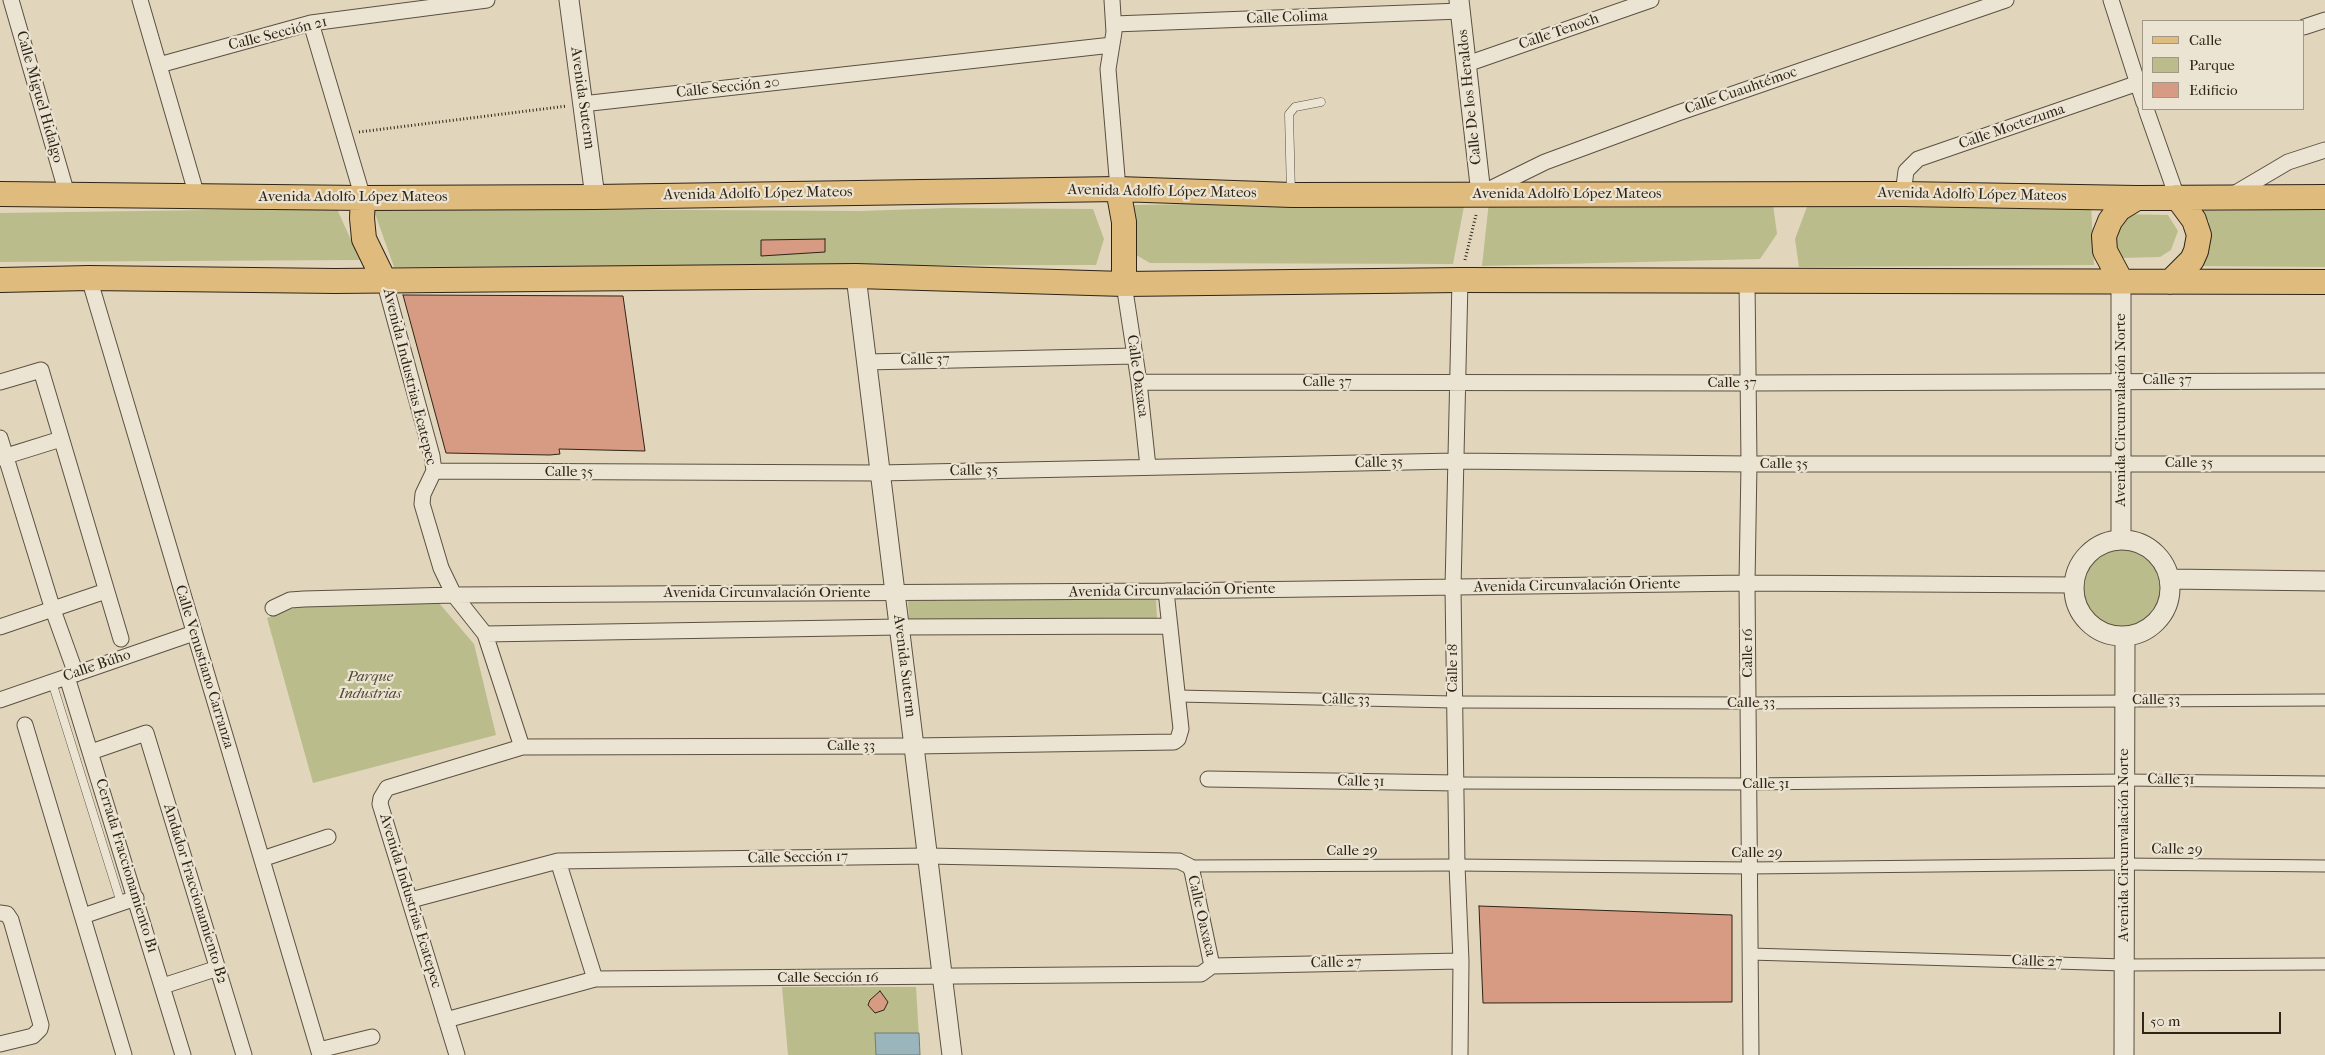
<!DOCTYPE html>
<meta charset="utf-8">
<style>
body{margin:0}
#map{position:relative;width:2325px;height:1055px;overflow:hidden;background:#e1d6bc;font-family:"IM FELL French Canon",serif}
canvas{display:block}
.legend{position:absolute;left:2142px;top:20px;width:162px;height:90px;box-sizing:border-box;background:#ece4d3;border:1px solid #a09787;margin:0;padding:6px 9px;list-style:none;font-size:15px;color:#2f2416}
.legend li{display:flex;align-items:center;gap:10px;height:25px}
.legend b{width:25px;border:1px solid #a09787}
.scale{position:absolute;left:2142px;top:1012px;width:139px;height:22px;box-sizing:border-box;border:2px solid #2f2416;border-top:0;padding-left:6px;font-size:15px;line-height:18px;white-space:nowrap;color:#2f2416;-webkit-text-stroke:4px #ece4d3;paint-order:stroke}
</style>
<div id="map">
<canvas width="2325" height="1055"></canvas>
<ul class="legend">
<li><b style="height:6px;background:#e0bb7e"></b>Calle</li>
<li><b style="height:14px;background:#babc8c"></b>Parque</li>
<li><b style="height:14px;background:#d69b82"></b>Edificio</li>
</ul>
<div class="scale">50 m</div>
</div>
<script>
const g = document.querySelector('canvas').getContext('2d');
g.lineJoin = 'round';
function paint(path, color) {
  g.fillStyle = color;
  g.fill(path, 'evenodd');
}
function toPath(rows) {
  const path = new Path2D();
  for (const r of rows) {
    if (r.length === 3) {
      path.moveTo(r[0] + r[2], r[1]);
      path.arc(r[0], r[1], r[2], 0, 2 * Math.PI);
      continue;
    }
    path.moveTo(r[0], r[1]);
    for (let i = 2; i < r.length; i += 2) path.lineTo(r[i], r[i + 1]);
  }
  return path;
}
function stroke(path, color, width, dash) {
  g.strokeStyle = color;
  g.lineWidth = width;
  g.lineCap = dash ? 'butt' : 'round';
  g.setLineDash(dash || []);
  g.stroke(path);
}
function label(font, color, halo, rows, align = 'center') {
  g.font = font + ' "IM FELL French Canon",serif';
  g.lineWidth = 4.5;
  g.setLineDash([]);
  g.textBaseline = 'middle';
  g.strokeStyle = halo;
  g.fillStyle = color;
  for (const [text, x, y, turn = 0] of rows) {
    g.save();
    g.translate(x, y);
    g.rotate((+turn || 0) * Math.PI / 180);
    g.textAlign = isNaN(turn) ? turn : align;
    if (halo) g.strokeText(text, 0, 0);
    g.fillText(text, 0, 0);
    g.restore();
  }
}
paint(toPath([
 [1465,201,1453,264,1150,263,1119,245,1130,205],
 [1489,201,1773,204,1777,234,1760,259,1482,266],
 [1808,204,2091,204,2094,265,1799,267,1795,239],
 [373,208,860,211,948,208,1093,209,1104,239,1096,265,394,267],
 [282,209,337,209,360,260,0,262,0,213],
 [2325,209,2325,267,2198,266,2208,235,2209,221,2198,211],
 [2119,214,2168,215,2178,231,2171,250,2160,257,2120,258,2107,249],
 [2125,584,45],
 [908,600,1156,600,1157,619,909,621],
 [439,603,474,644,496,735,313,783,267,618,297,607],
 [782,987,916,987,920,1055,788,1055]
]), '#babc8c');
const water = toPath([
 [875,1033,919,1033,920,1055,876,1055,875,1033]
]);
paint(water, '#9ab6bc');
stroke(water, '#6f7c7a', 1);
const building = toPath([
 [825,239,825,252,761,256,761,240,825,239],
 [403,295,623,296,645,451,559,449,560,454,550,455,446,453,403,295],
 [1479,906,1732,915,1732,1002,1483,1003,1479,906],
 [880,991,888,1002,884,1010,875,1013,868,1005,870,1000,880,991]
]);
paint(building, '#d69b82');
stroke(building, '#2f2416', 1);
const service = toPath([
 [1291,193,1289,114,1295,107,1321,102],
 [52,682,121,903]
]);
const pedestrian = toPath([
 [1178,696,1453,702,1748,703,2325,700],
 [1456,783,1749,784,2124,780,2325,782],
 [1189,866,1457,865,1749,868,2124,864,2325,866],
 [1750,954,2124,965,2325,964]
]);
const minor = toPath([
 [11,0,67,194],
 [140,0,197,196],
 [1112,0,1114,32,1108,69,1118,189],
 [2111,0,2144,103],
 [311,23,363,198],
 [1114,24,1461,11],
 [2304,27,2325,20],
 [1467,64,1651,0],
 [159,65,311,23,487,0],
 [582,104,1112,45],
 [2146,109,2177,197],
 [1484,192,1545,162,1678,113,2006,0],
 [1903,194,1906,171,1918,159,2144,81],
 [2232,195,2288,162,2325,150],
 [89,278,320,1055],
 [384,280,432,456,434,471,423,494,422,504,441,568,454,595,485,634,522,747],
 [1460,280,1453,588,1457,865,1461,961,1460,1055],
 [1747,280,1749,464,1747,583,1751,1055],
 [1124,284,1139,382,1148,467],
 [866,362,1135,356],
 [0,382,41,370,121,639],
 [1139,382,1748,383,2325,381],
 [0,438,53,610,76,674],
 [0,458,61,439],
 [434,471,879,473,1455,461,1749,464,2325,464],
 [273,608,290,600,304,599,454,595,1166,591,1747,583,2074,585],
 [0,627,106,591],
 [485,634,899,627,1170,626],
 [67,677,183,1055],
 [0,700,194,633],
 [25,725,124,1055],
 [91,752,146,733,244,1055],
 [1208,779,1456,783],
 [262,859,328,837],
 [558,861,595,979],
 [411,900,558,861,927,856,1179,861,1189,866,1192,871,1212,966],
 [0,913,7,914,11,920,41,1025,40,1029,33,1036,0,1044],
 [83,916,136,898],
 [1212,966,1461,961],
 [163,986,218,968],
 [446,1020,595,979,1201,974,1212,966],
 [319,1050,372,1037],
 [457,1055,380,804,381,798,387,788,522,747,914,746,1174,742,1178,739,1181,729,1166,591]
]);
const tertiary = toPath([
 [569,0,595,197],
 [1459,0,1481,194],
 [856,276,952,1055],
 [2121,539,2121,281],
 [2122,588,48],
 [2169,579,2325,581],
 [2124,1055,2125,636]
]);
const primary = toPath([
 [1118,189,1124,222,1124,284],
 [0,194,363,198,595,197,1118,189,1292,195,1903,194,2137,198,2325,197],
 [363,198,362,218,364,239,384,280],
 [0,280,89,278,335,281,856,276,1124,284,1460,280,2325,282],
 [2121,281,2105,251,2104,236,2110,221,2119,209,2137,198],
 [2170,282,2192,260,2196,251,2199,235,2194,220,2177,197]
]);
stroke(service, '#5c5040', 9);
stroke(pedestrian, '#5c5040', 13);
stroke(minor, '#5c5040', 17);
stroke(tertiary, '#5c5040', 21);
stroke(primary, '#2f2416', 26);
stroke(toPath([
 [359,132,567,106],
 [1465,260,1476,215]
]), '#2f2416', 3, [1, 2.5]);
stroke(service, '#ece4d3', 8);
stroke(pedestrian, '#ece4d3', 11);
stroke(minor, '#ece4d3', 15);
stroke(tertiary, '#ece4d3', 19);
stroke(primary, '#e0bb7e', 24);
label('15px', '#2f2416', '#ece4d3', [
 ["Calle Colima",1287,18,-2],
 ["Calle Tenoch",1559,32,-19],
 ["Calle Sección 21",278,34,-14],
 ["Calle Sección 20",728,88,-6],
 ["Calle Cuauhtémoc",1741,91,-19],
 ["Calle Miguel Hidalgo",39,97,74],
 ["Calle De los Heraldos",1470,97,-96],
 ["Avenida Suterm",582,98,82],
 ["Calle Moctezuma",2012,127,-19],
 ["Avenida Adolfo López Mateos",1162,192,1],
 ["Avenida Adolfo López Mateos",758,194,-1],
 ["Avenida Adolfo López Mateos",1567,194],
 ["Avenida Adolfo López Mateos",1972,195,1],
 ["Avenida Adolfo López Mateos",353,197],
 ["Calle 37",925,360,-1],
 ["Calle Oaxaca",1137,376,82],
 ["Avenida Industrias Ecatepec",409,377,76],
 ["Calle 37",2167,380],
 ["Calle 37",1327,382],
 ["Calle 37",1732,383],
 ["Avenida Circunvalación Norte",2121,410,-90],
 ["Calle 35",1379,463,-1],
 ["Calle 35",2189,463],
 ["Calle 35",1784,464],
 ["Calle 35",974,471,-1],
 ["Calle 35",569,472],
 ["Avenida Circunvalación Oriente",1577,586,-1],
 ["Avenida Circunvalación Oriente",1172,591,-1],
 ["Avenida Circunvalación Oriente",767,593],
 ["Calle 16",1748,653,-90],
 ["Calle Búho",97,666,-19],
 ["Avenida Suterm",904,666,83],
 ["Calle Venustiano Carranza",204,667,73],
 ["Calle 18",1453,668,-90],
 ["Calle 33",1346,700,1],
 ["Calle 33",2156,700],
 ["Calle 33",1751,703],
 ["Calle 33",851,746],
 ["Calle 31",2171,780,1],
 ["Calle 31",1361,782,1],
 ["Calle 31",1766,784],
 ["Avenida Circunvalación Norte",2124,845,-90],
 ["Calle 29",2177,850,1],
 ["Calle 29",1352,851],
 ["Calle 29",1757,853],
 ["Calle Sección 17",798,858,-1],
 ["Cerrada Fraccionamiento B1",126,866,73],
 ["Andador Fraccionamiento B2",195,894,73],
 ["Avenida Industrias Ecatepec",410,901,73],
 ["Calle Oaxaca",1201,916,77],
 ["Calle 27",2037,962,2],
 ["Calle 27",1336,963,-1],
 ["Calle Sección 16",828,978]
]);
label('italic 15px', '#524a34', '#ece4d3', [
 ["Parque",370,677],
 ["Industrias",370,694]
]);
</script>
